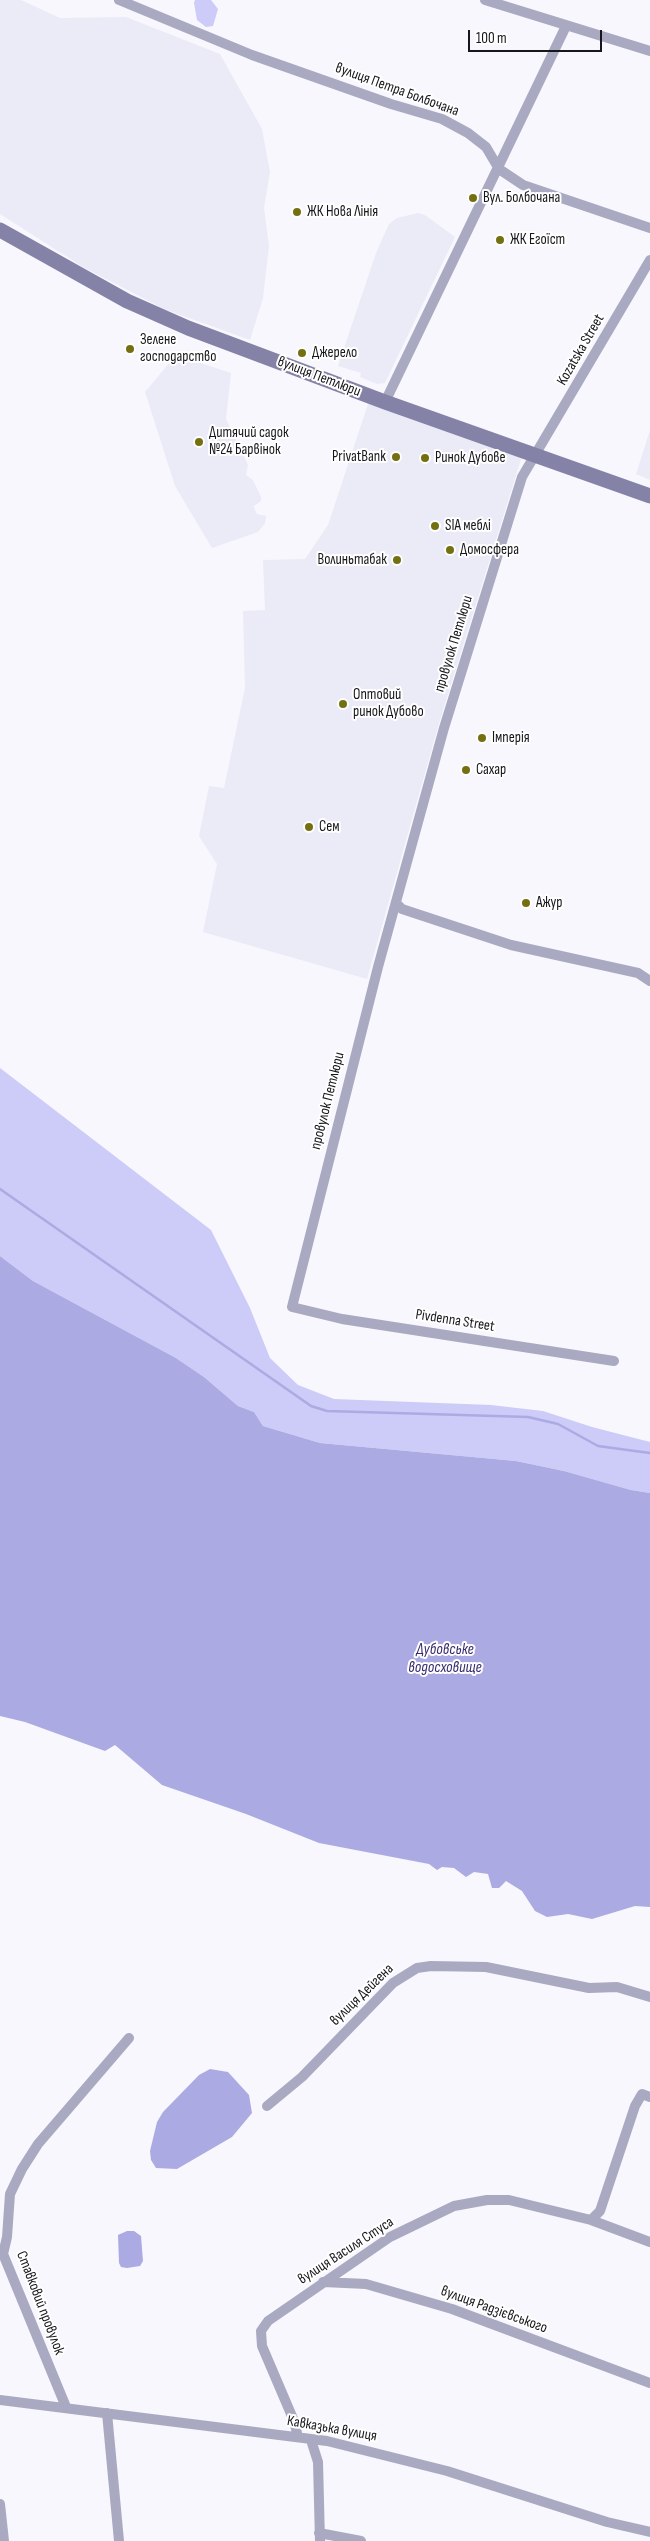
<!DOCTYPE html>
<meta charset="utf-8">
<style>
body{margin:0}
#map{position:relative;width:650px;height:2541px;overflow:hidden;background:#f7f7fd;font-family:"Sofia Sans Condensed",sans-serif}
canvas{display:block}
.scale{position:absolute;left:468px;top:30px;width:134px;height:22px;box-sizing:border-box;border:2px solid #17161b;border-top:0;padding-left:6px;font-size:15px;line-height:18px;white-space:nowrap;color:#17161b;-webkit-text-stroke:4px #fff;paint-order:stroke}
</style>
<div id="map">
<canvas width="650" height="2541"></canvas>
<div class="scale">100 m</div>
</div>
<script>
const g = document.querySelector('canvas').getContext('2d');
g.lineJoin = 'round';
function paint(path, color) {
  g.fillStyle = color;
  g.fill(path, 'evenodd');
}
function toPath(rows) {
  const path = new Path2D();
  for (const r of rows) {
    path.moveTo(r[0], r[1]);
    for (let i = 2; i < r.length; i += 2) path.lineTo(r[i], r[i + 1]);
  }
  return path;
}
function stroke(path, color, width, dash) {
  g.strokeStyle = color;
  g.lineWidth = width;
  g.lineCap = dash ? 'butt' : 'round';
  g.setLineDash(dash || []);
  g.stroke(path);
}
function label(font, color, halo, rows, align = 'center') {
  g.font = font + ' "Sofia Sans Condensed",sans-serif';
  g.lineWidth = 4;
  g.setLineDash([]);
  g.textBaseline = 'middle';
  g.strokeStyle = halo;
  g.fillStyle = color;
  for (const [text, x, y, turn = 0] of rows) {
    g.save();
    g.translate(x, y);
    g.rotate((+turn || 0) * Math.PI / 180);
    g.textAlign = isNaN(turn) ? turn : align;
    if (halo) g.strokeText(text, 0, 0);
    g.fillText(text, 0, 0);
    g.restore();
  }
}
paint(toPath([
 [0,0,21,0,60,18,126,17,220,54,262,129,270,172,264,208,269,246,263,298,250,340,164,309,83,267,0,214],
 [418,213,425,215,455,237,385,383,377,384,360,377,361,373,338,366,376,253,389,224,397,218],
 [176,355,231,373,226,419,248,465,246,475,253,480,261,497,261,501,254,506,255,510,257,514,266,516,265,523,258,532,212,548,175,486,145,392],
 [369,401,522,456,440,720,367,979,203,932,217,864,199,836,209,786,224,788,245,688,243,611,265,610,263,560,305,559,328,525],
 [650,430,650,480,636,474]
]), '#ebebf8');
paint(toPath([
 [195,0,211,0,218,9,213,26,206,27,197,20,194,3],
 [0,1068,211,1230,250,1308,270,1358,298,1385,334,1399,491,1405,543,1411,592,1427,650,1442,650,1493,631,1490,564,1471,516,1461,320,1443,263,1426,254,1412,238,1406,204,1377,176,1358,33,1281,0,1256]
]), '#cdcbf7');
paint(toPath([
 [0,1256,33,1281,176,1358,204,1377,238,1406,254,1412,263,1426,320,1443,516,1461,564,1471,631,1490,650,1493,650,1907,635,1906,592,1919,568,1914,547,1917,535,1911,522,1891,506,1881,499,1888,492,1888,488,1874,474,1872,466,1877,454,1868,442,1867,437,1870,429,1864,319,1843,246,1814,162,1785,115,1745,105,1751,25,1722,0,1716],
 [210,2069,228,2072,249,2095,252,2113,232,2137,177,2169,156,2168,151,2160,150,2151,157,2122,163,2112,199,2075],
 [127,2231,134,2231,141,2236,143,2261,140,2266,127,2268,121,2267,119,2263,118,2235]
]), '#acaae2');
stroke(toPath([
 [0,1189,311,1406,327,1411,528,1417,558,1424,598,1446,650,1453]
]), '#acaae2', 2.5);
stroke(toPath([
 [119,0,252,55,391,104,442,119,468,133,486,147,499,169,523,185,650,228],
 [485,0,650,51],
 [385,402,566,26],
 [396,903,402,909,511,945,638,973,650,981],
 [614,1361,342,1319,292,1307,378,967,444,728,522,477,650,260],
 [267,2106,302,2077,393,1983,417,1968,431,1966,486,1967,589,1988,617,1987,650,1997],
 [591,2220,600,2211,635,2106,642,2094,650,2097],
 [323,2282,366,2284,452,2309,650,2383],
 [0,2400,327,2441,447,2471,607,2522,650,2532],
 [66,2407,3,2254,7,2237,10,2194,22,2169,38,2144,129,2038],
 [107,2413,119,2541],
 [298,2437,294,2421,262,2346,261,2331,268,2321,390,2237,454,2206,487,2200,509,2200,591,2220,650,2242],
 [311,2440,318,2462,320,2541],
 [0,2504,4,2541],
 [319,2533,361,2541]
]), '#a9a9c2', 10);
stroke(toPath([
 [0,230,127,301,188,328,385,402,650,496]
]), '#8483a7', 15);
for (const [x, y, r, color] of [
 [473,198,5,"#747011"],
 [297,212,5,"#747011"],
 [500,240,5,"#747011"],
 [130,349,5,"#747011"],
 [302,353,5,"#747011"],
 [199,442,5,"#747011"],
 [396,457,5,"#747011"],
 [425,458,5,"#747011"],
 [435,526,5,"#747011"],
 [450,550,5,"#747011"],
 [397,560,5,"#747011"],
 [343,704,5,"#747011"],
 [482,738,5,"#747011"],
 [466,770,5,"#747011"],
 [309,827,5,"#747011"],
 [526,903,5,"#747011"]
]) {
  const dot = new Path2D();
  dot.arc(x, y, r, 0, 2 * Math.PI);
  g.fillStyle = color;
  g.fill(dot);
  stroke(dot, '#fff', 2);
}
label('15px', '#17161b', '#fff', [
 ["вулиця Петра Болбочана",397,90,20],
 ["Kozatska Street",581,350,-60],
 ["вулиця Петлюри",319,377,21],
 ["провулок Петлюри",454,644,-73],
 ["провулок Петлюри",328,1101,-76],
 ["Pivdenna Street",455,1321,9],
 ["вулиця Дейгена",362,1995,-44],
 ["вулиця Василя Стуса",346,2251,-33],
 ["Ставковий провулок",40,2303,69],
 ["вулиця Радзієвського",494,2310,20],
 ["Кавказька вулиця",332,2429,10]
]);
label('15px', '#17161b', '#fff', [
 ["Вул. Болбочана",483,198],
 ["ЖК Нова Лінія",307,212],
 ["ЖК Егоїст",510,240],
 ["Зелене",140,340],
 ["господарство",140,357],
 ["Джерело",312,353],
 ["Дитячий садок",209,433],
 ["№24 Барвінок",209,450],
 ["PrivatBank",386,457,"right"],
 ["Ринок Дубове",435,458],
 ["SIA меблі",445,526],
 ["Домосфера",460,550],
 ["Волиньтабак",387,560,"right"],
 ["Оптовий",353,695],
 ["ринок Дубово",353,712],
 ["Імперія",492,738],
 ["Сахар",476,770],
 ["Сем",319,827],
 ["Ажур",536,903]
], 'left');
label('italic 16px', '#362b6d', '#fff', [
 ["Дубовське",445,1650],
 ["водосховище",445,1668]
]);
</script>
